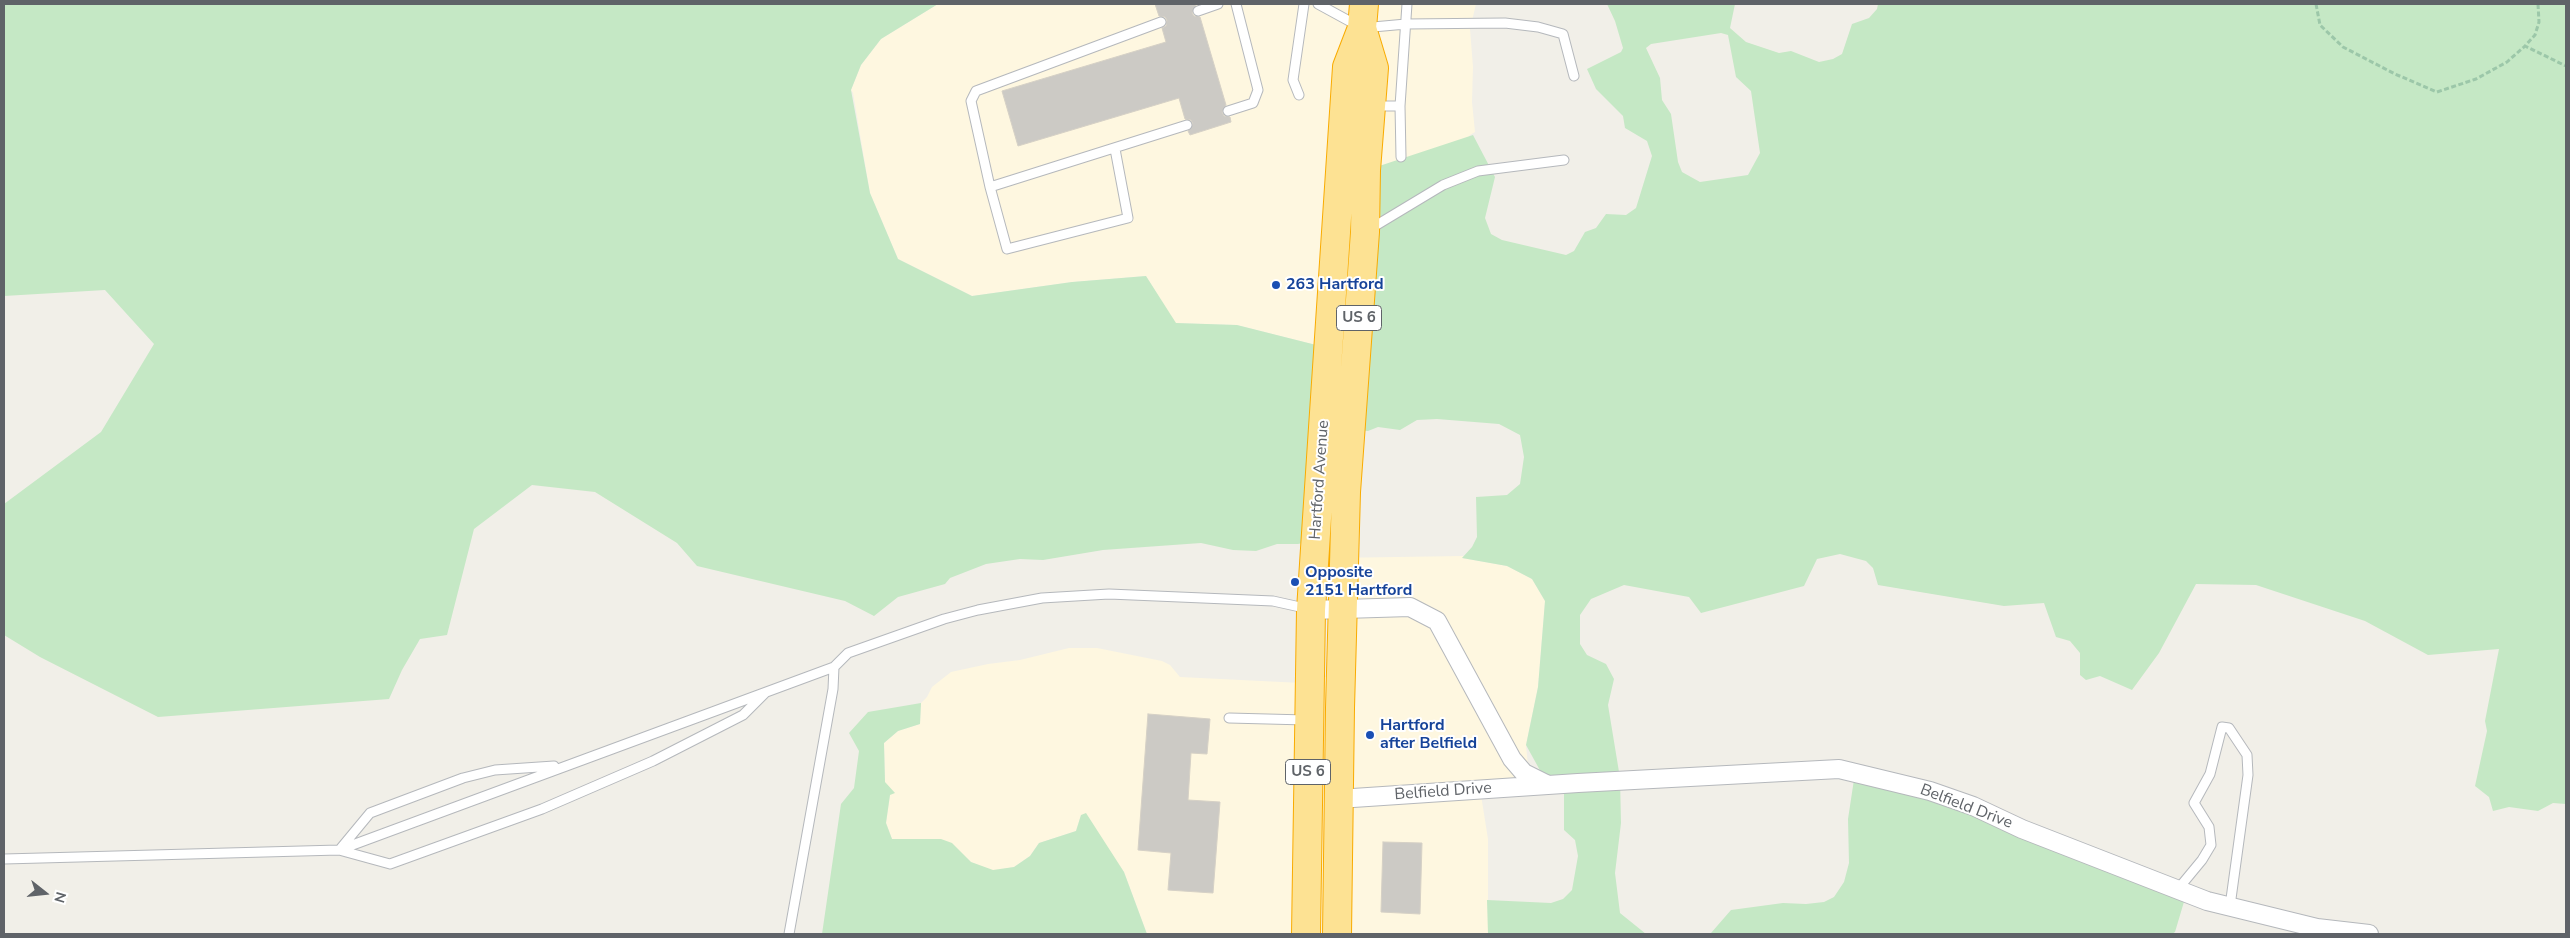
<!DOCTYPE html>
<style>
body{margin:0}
#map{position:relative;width:2570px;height:938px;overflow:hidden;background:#f1efe8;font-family:"Nunito Sans",sans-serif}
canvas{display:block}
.frame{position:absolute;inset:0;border:5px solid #5f6368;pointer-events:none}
.north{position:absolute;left:20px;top:868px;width:50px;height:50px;-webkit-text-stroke:4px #fff;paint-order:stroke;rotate:106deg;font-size:14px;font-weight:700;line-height:20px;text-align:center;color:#5f6368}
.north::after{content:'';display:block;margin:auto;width:18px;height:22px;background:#5f6368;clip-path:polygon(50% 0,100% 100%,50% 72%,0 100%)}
</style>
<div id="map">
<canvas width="2570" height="938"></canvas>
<div class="frame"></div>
<div class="north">N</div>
</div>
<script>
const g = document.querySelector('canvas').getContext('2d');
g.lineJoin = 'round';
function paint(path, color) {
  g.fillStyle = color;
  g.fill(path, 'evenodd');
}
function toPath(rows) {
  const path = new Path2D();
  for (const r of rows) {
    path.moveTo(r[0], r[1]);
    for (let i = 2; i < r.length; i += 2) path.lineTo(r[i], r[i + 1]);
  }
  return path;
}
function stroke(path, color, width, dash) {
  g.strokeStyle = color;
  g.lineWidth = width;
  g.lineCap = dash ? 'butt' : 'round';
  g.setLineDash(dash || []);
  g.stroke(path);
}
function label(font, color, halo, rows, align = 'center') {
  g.font = font + ' "Nunito Sans",sans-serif';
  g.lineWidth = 4;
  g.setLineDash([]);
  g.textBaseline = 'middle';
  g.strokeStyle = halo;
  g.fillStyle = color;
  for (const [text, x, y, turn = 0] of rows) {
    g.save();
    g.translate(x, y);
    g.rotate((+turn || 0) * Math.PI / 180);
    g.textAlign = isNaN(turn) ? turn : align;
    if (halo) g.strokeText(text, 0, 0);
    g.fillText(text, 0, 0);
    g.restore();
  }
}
paint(toPath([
 [938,4,1476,4,1470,29,1473,67,1472,102,1475,132,1470,135,1336,350,1237,325,1175,323,1146,276,1072,282,972,296,898,259,870,193,853,93,851,90,861,65,881,39],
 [1464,556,1462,558,1507,566,1532,579,1545,601,1538,687,1526,745,1530,787,1481,795,1488,839,1488,934,1147,934,1124,872,1081,815,1076,831,1039,843,1030,856,1014,867,993,871,971,862,953,846,941,840,892,839,886,823,890,795,885,782,884,743,898,731,920,724,921,703,927,697,932,687,951,672,988,664,1020,660,1069,648,1097,648,1162,661,1170,665,1180,677,1302,683,1326,677,1329,558]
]), '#fef7e0');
paint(toPath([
 [4,4,938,4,881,39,861,65,851,90,870,193,898,259,972,296,1072,282,1146,276,1176,323,1237,325,1336,350,1348,188,1355,174,1473,135,1495,177,1485,218,1491,234,1502,240,1566,255,1574,251,1585,232,1596,228,1606,214,1626,215,1636,208,1652,156,1647,141,1625,128,1623,116,1596,89,1587,69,1621,52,1623,48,1615,21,1607,4,1735,4,1730,28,1746,42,1779,53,1791,51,1819,62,1833,59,1842,54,1852,24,1869,18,1877,9,1878,4,2566,4,2566,804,2553,803,2538,811,2509,807,2493,811,2489,797,2475,786,2487,731,2485,721,2499,649,2428,655,2365,621,2256,585,2196,584,2159,653,2132,690,2100,676,2086,680,2080,675,2080,653,2070,641,2056,637,2044,603,2004,606,1878,585,1873,568,1866,561,1840,554,1817,559,1804,586,1701,613,1689,597,1624,585,1591,599,1580,615,1580,644,1587,655,1606,664,1614,679,1608,705,1620,778,1621,823,1615,873,1620,913,1646,934,1488,934,1487,900,1551,903,1563,899,1572,890,1578,856,1575,840,1564,830,1564,789,1542,774,1526,745,1538,687,1545,601,1532,579,1507,566,1462,558,1472,547,1477,537,1476,497,1507,495,1520,484,1524,457,1520,435,1499,424,1437,419,1417,420,1400,430,1378,427,1368,431,1339,429,1335,431,1330,537,1298,544,1277,544,1256,551,1233,550,1201,543,1103,550,1043,560,1020,559,986,564,950,578,945,584,898,597,874,616,845,601,697,566,677,543,595,492,532,485,474,529,447,635,420,639,402,670,389,699,158,717,40,657,4,635,4,504,101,432,154,344,105,290,4,296],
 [1721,33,1728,35,1736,77,1751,91,1760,153,1748,175,1700,182,1682,172,1678,162,1671,114,1662,100,1660,78,1646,48,1651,44],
 [921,703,920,724,898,731,884,743,885,782,895,793,890,795,886,823,892,839,941,839,952,843,971,862,993,870,1014,867,1030,856,1039,843,1076,831,1081,815,1086,813,1124,872,1147,934,822,934,841,804,854,788,859,751,849,733,868,712],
 [1855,773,1926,795,2186,895,2175,932,2172,934,1699,934,1711,933,1731,910,1783,903,1806,904,1824,902,1834,897,1844,882,1849,863,1848,819]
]), '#c5e8c5');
const building = toPath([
 [1155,4,1196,4,1192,13,1194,16,1200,17,1226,105,1222,112,1224,116,1230,117,1231,122,1190,135,1188,131,1193,124,1191,120,1185,119,1179,98,1018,146,1002,91,1166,42,1162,28,1166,26,1167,20,1165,17,1159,16,1155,4],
 [1148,714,1210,719,1207,754,1191,753,1188,800,1220,802,1213,893,1168,890,1171,853,1138,850,1148,714],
 [1383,842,1422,843,1420,914,1381,912,1383,842]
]);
paint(building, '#cccac5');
stroke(building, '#d6d1c6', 1);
const lane = toPath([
 [1318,4,1362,28,1406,24,1505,23,1538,27,1563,34,1574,76],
 [1198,11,1218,4],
 [1161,22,976,91,971,101,990,187,1187,125],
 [1299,95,1293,80,1304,4],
 [1374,106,1400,106,1407,4],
 [1400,106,1401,157],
 [1228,111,1253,103,1258,90,1236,4],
 [990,187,1007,249,1128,218,1115,149],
 [1370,229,1443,185,1478,171,1564,160],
 [834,667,848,653,944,619,978,610,1042,598,1109,594,1273,601,1309,609],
 [1229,718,1306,720],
 [341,848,370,813,463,778,495,770,554,766],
 [339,850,834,667,833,689,789,934],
 [4,859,339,850,390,864,542,809,653,761,743,715,765,693],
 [2178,889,2202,860,2211,845,2209,827,2194,803,2210,774,2222,727,2229,728,2247,755,2248,775,2230,906]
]);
const street = toPath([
 [1311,610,1410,607,1437,621,1512,759,1524,773,1546,784],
 [1338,799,1578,783,1839,769,1930,791,1973,806,2022,829,2207,901,2317,928,2369,934]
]);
const highway = toPath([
 [1306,934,1311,610,1317,518,1347,67,1362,28,1364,4],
 [1337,934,1340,708,1346,492,1365,232,1366,170,1374,68,1362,28]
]);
stroke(lane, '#b5b8bc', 11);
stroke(street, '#b5b8bc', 20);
stroke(highway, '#f9ab00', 30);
stroke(toPath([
 [2316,4,2320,25,2343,47,2395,74,2437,92,2476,79,2507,62,2525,46],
 [2538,4,2539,22,2535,35,2525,46,2566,66]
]), '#9cc7a9', 3, [5, 2.5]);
stroke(lane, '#fff', 9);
stroke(street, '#fff', 18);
stroke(highway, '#fde293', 28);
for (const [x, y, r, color] of [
 [1276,285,5,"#1a4fb4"],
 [1295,582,5,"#1a4fb4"],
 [1370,735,5,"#1a4fb4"]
]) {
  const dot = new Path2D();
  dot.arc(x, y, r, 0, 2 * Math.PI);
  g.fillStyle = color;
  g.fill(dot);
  stroke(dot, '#fff', 2);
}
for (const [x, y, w] of [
 [1359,318,45],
 [1308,772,45]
]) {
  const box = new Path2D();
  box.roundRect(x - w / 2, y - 12.5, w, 25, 4);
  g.fillStyle = '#fff';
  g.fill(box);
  stroke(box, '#5f6368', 1);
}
label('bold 15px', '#5f6368', null, [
 ["US 6",1359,318],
 ["US 6",1308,772]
]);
label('bold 16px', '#164399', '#fff', [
 ["263 Hartford",1286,285],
 ["Opposite",1305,573],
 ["2151 Hartford",1305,591],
 ["Hartford",1380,726],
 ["after Belfield",1380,744]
], 'left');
label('16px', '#5f6368', '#fff', [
 ["Hartford Avenue",1320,480,-86],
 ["Belfield Drive",1443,792,-4],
 ["Belfield Drive",1966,807,21]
]);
</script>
